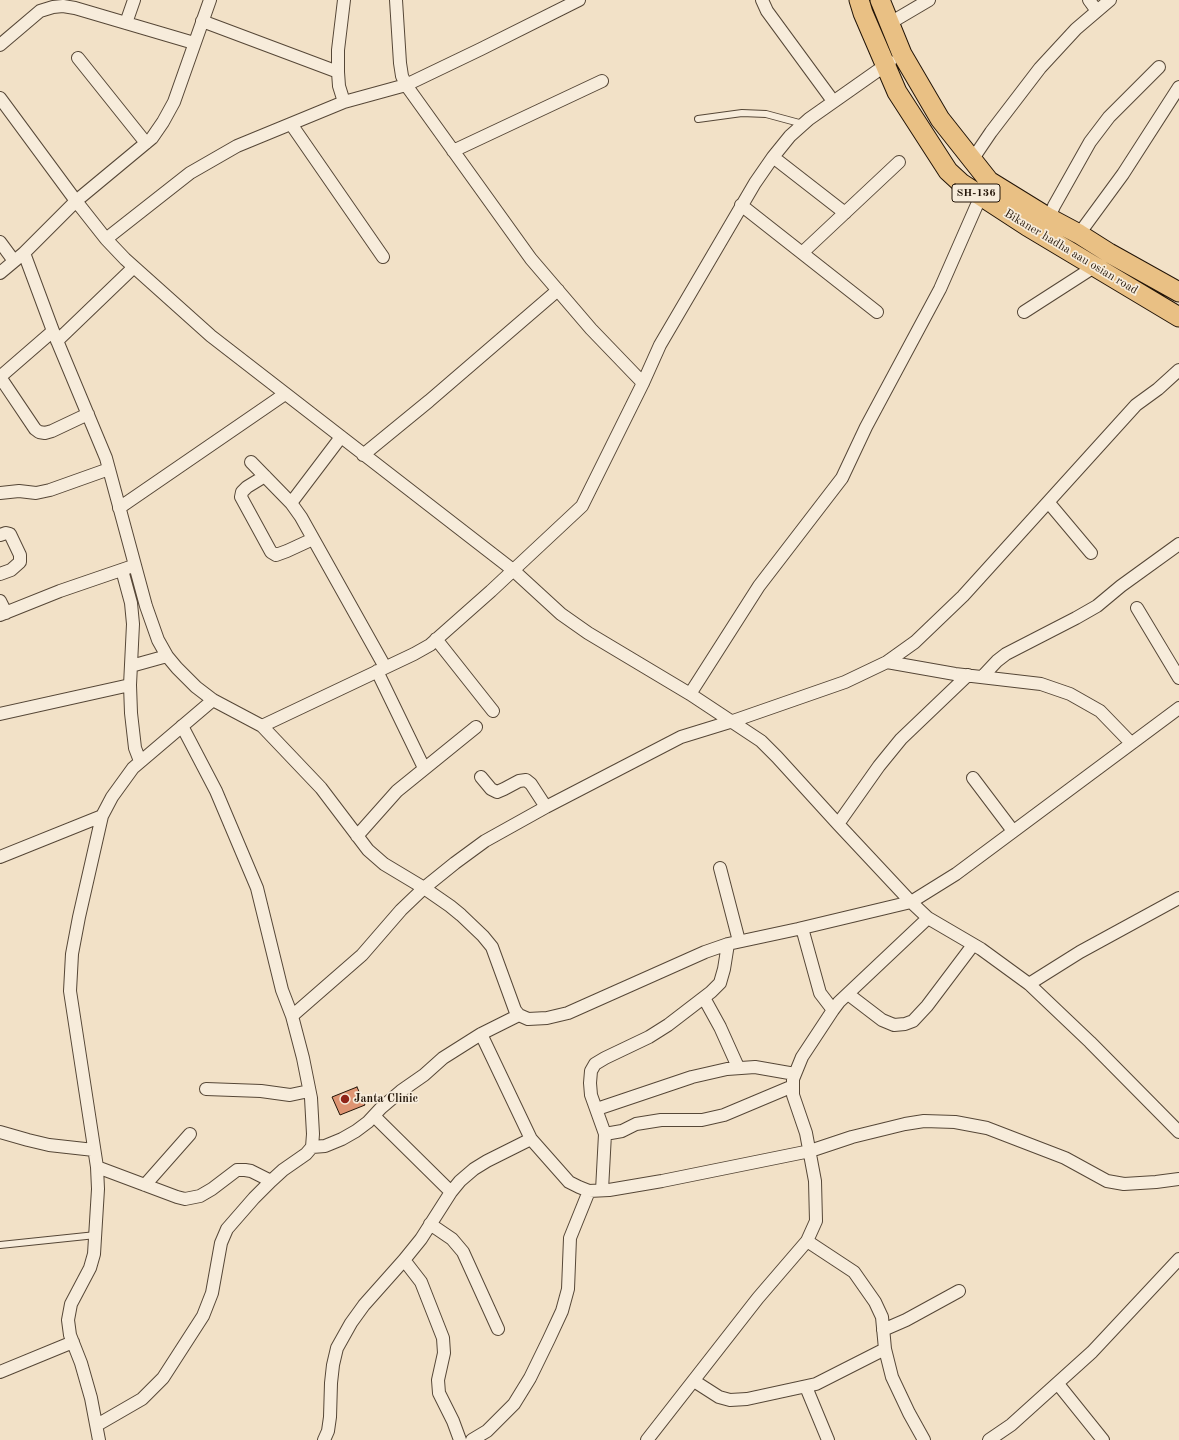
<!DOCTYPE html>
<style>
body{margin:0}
canvas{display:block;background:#f2e1c7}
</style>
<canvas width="1179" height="1440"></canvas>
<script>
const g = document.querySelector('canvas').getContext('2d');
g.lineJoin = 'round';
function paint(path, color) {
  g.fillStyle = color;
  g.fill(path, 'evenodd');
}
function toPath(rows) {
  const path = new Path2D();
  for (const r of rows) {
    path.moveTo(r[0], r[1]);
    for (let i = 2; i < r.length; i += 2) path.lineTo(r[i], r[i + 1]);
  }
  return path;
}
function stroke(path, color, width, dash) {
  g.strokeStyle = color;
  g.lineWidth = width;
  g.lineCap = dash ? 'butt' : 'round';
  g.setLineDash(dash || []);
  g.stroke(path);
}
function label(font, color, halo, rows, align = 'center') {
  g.font = font + ' "Old Standard TT",serif';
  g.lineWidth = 3.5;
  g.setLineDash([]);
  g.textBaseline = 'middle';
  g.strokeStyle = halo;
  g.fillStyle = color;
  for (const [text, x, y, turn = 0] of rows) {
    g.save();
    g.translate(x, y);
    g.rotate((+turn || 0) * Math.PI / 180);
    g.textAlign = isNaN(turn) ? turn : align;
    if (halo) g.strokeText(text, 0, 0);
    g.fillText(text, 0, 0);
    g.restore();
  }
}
const building = toPath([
 [357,1087,365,1105,340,1115,332,1097,357,1087]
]);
paint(building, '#de9472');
stroke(building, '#221407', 1);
const lane = toPath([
 [698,119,742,113,766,114,803,124],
 [0,1245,96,1235]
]);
const street = toPath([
 [210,0,174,102,163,122,152,138,76,201,24,253,53,331,106,458,146,606,158,640,167,656,177,668,196,687,213,700,262,726,321,788,368,850,384,864,424,888,450,906,461,915,483,936,492,947,515,1010,519,1015,528,1019,547,1018,568,1013,705,952,728,944,798,929,911,902,956,874,1179,708],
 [344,0,338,50,338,72,339,86,344,102],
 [396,0,400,63,402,76,406,85,531,259,591,329,643,383],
 [762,0,767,11,833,101],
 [1089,0,1097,11],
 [202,21,338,72],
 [126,23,134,0],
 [890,23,929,0],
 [0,45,40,11,53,7,63,6,75,8,194,43],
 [78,58,146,143],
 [0,98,76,201,106,239,125,259,211,336,513,570,561,614,588,633,690,694,761,741,777,757,838,824,911,902,928,918,981,949,1029,984,1090,1042,1179,1132],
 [291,124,383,257],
 [453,151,602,81],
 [773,157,845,213],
 [972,160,991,132,1040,68,1076,29,1110,0],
 [741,205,877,312],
 [1049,218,1054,206,1090,142,1109,117,1159,67],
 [1079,234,1123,174,1179,87],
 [106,239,190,173,237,146,344,102,406,85,481,49,579,0],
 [0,242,14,261],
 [802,253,899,162],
 [0,273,24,253],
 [1024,312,1094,267],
 [57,341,134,267],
 [0,377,35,429,39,432,45,433,52,431,88,414],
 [0,377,53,331],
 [363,455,429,401,558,290],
 [251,462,291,503,301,517,385,667],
 [265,476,247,487,242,492,241,497,271,552,276,555,287,551,313,539],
 [0,493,19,491,36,493,50,490,109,469],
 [291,503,341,437],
 [1049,503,1091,553],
 [119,508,285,394],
 [0,535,6,533,10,534,20,555,20,562,11,570,0,574],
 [122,570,131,603,133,624,130,685,131,713,135,748,140,761],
 [0,601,6,613],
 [1137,608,1179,678],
 [0,615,60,591,130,567],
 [436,639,493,711],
 [887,662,955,674,1041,684,1070,694,1100,711,1131,743],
 [131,666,167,656],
 [377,671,424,768],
 [982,677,997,661,1006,654,1076,618,1097,606,1121,586,1179,544],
 [690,694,759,586,842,478,866,427,940,289,983,191],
 [0,714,130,685],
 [262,726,414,654,430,645,491,591,582,506,643,383,660,345,755,183,773,157,790,136,809,119,890,62],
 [481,777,491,789,497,792,504,789,519,781,526,780,531,784,546,807],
 [973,778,1013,831],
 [838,824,879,766,901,739,968,675],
 [357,836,397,791,476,727],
 [0,857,102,816],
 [720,868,739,941],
 [802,928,820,993,833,1010],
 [1029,984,1080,952,1179,898],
 [848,994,882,1020,894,1025,905,1024,913,1021,927,1006,973,945],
 [704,998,720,1027,738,1067],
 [292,1016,362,955,401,910,424,888,455,863,485,841,546,807,681,737,733,721,845,682,887,662,915,642,963,596,1136,405,1158,389,1179,370],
 [481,1034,531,1139,569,1182,579,1187,589,1191,609,1190,662,1181,810,1151,852,1137,905,1124,924,1121,955,1122,987,1128,1065,1158,1107,1181,1124,1184,1156,1182,1179,1179],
 [206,1089,261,1091,290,1095,309,1091],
 [597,1109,692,1077,727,1069,755,1067,795,1074],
 [374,1116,451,1192],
 [0,1132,28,1140,49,1145,94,1150],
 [605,1134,591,1095,590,1083,591,1071,595,1064,605,1058,649,1037,668,1025,711,992,720,983,724,969,728,944],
 [312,1147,325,1146,342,1139,356,1131,368,1122,381,1108,401,1091,424,1075,443,1058,481,1034,519,1015],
 [97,1167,177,1197,185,1199,200,1196,212,1189,237,1170,245,1170,251,1171,271,1181],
 [145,1185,190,1134],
 [602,1190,605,1134,622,1131,636,1124,661,1120,702,1120,724,1115,793,1086],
 [430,1224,452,1239,463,1252,498,1329],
 [807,1241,854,1272,875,1302,882,1317,885,1349,892,1377,909,1413,924,1440],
 [404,1260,421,1282,443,1338,444,1353,438,1380,439,1393,453,1421,460,1440],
 [883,1330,906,1320,959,1291],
 [0,1372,73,1342],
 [694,1381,719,1397,730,1400,747,1399,816,1384,885,1349],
 [1058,1384,1103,1440],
 [806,1387,828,1440],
 [97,1425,142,1399,163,1378,203,1316,212,1293,221,1243,227,1229,254,1198,271,1181,283,1170,306,1154,312,1147,313,1134,311,1098,303,1058,292,1016,282,990,257,888,216,791,182,726],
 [99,1440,91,1398,81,1363,70,1335,68,1320,71,1304,90,1268,94,1254,98,1189,97,1167,70,991,72,954,79,917,102,816,112,797,133,768,213,700],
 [324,1440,328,1431,330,1417,331,1383,333,1365,337,1348,351,1323,364,1305,404,1260,421,1239,451,1192,460,1181,474,1169,487,1161,531,1139],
 [472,1440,487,1431,514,1404,530,1378,549,1339,562,1311,568,1289,570,1238,589,1191],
 [647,1440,758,1298,807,1241,816,1221,815,1181,806,1133,793,1095,793,1079,802,1057,833,1010,839,1002,928,918],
 [989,1440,1011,1425,1092,1352,1179,1259]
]);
const primary = toPath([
 [859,0,863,13,897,92,948,171,961,183,1027,226,1179,317],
 [880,0,902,54,940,119,989,181,1049,218,1079,234,1109,253,1179,292]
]);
stroke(lane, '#564737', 8);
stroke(street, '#564737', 14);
stroke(primary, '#221407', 21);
stroke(lane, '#f7ecdb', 6);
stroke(street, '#f7ecdb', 12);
stroke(primary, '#e9c084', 19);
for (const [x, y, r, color] of [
 [345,1099,5,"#8f2418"]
]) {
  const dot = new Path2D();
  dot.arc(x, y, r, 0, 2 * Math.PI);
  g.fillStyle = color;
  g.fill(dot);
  stroke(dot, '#f7ecdb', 1.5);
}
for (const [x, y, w] of [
 [976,193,48]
]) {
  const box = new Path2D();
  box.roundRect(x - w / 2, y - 9, w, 18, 3);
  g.fillStyle = '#f7ecdb';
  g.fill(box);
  stroke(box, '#221407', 1);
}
label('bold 11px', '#221407', null, [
 ["SH-136",976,193]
]);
label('12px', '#221407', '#f7ecdb', [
 ["Bikaner hadha aau osian road",1071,252,31]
]);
label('bold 12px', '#221407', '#f7ecdb', [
 ["Janta Clinic",354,1099]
], 'left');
</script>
